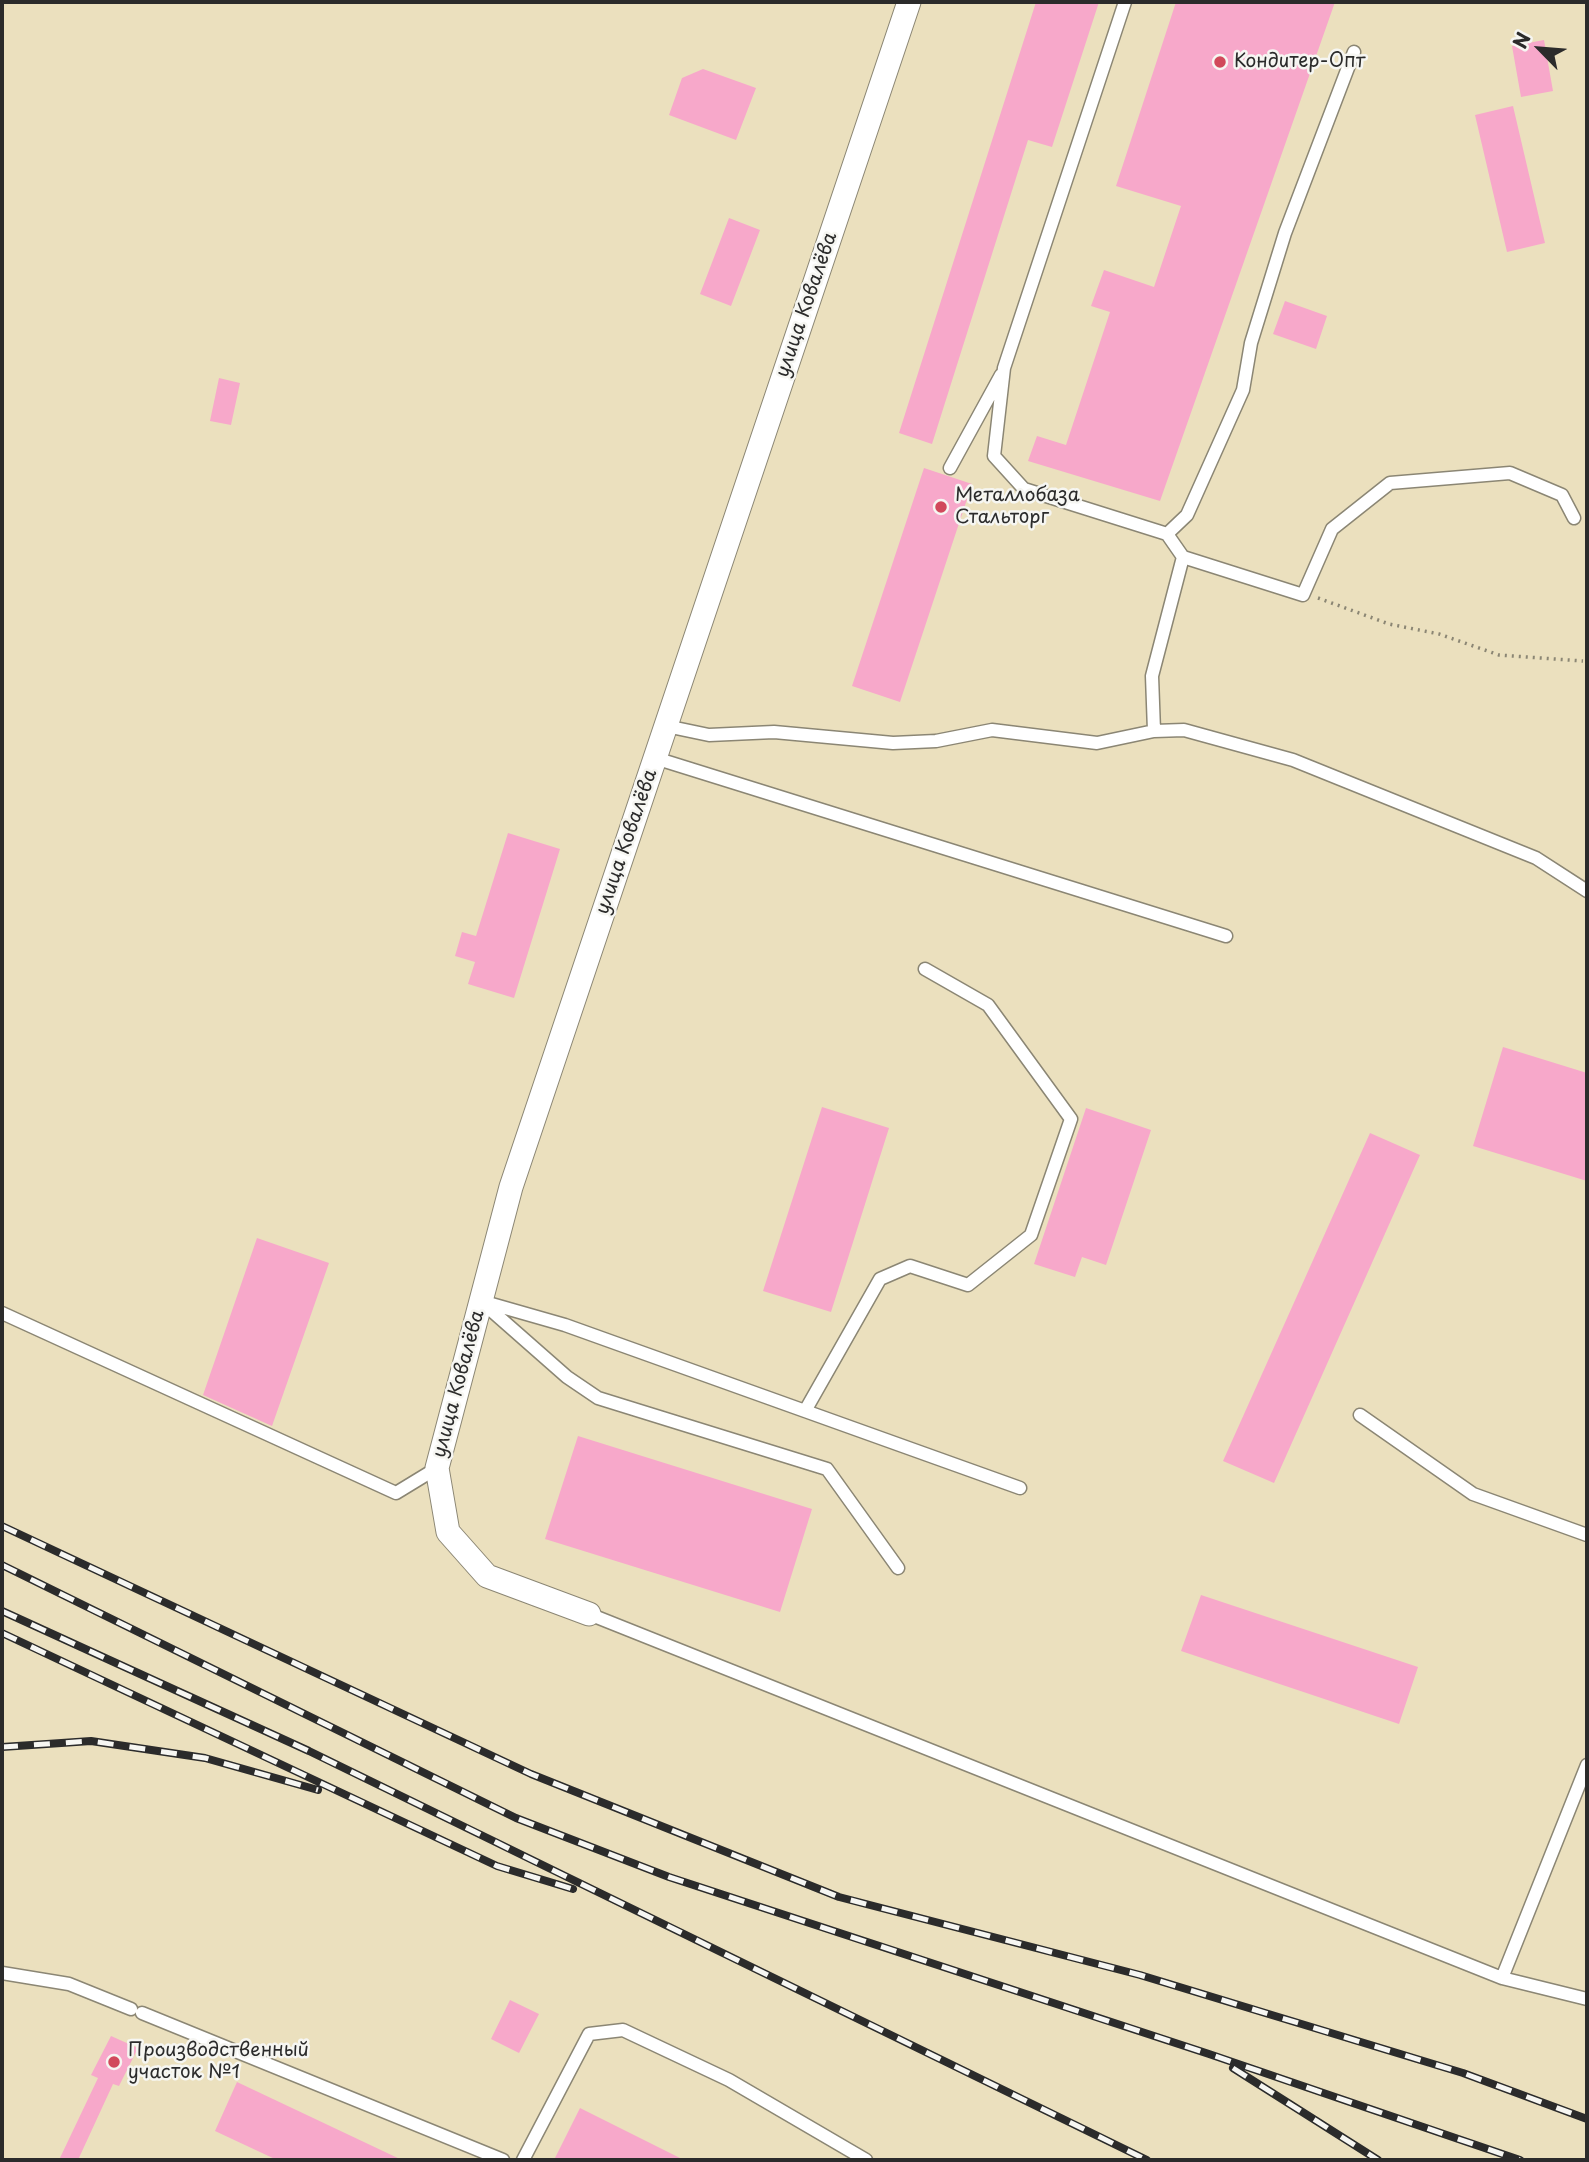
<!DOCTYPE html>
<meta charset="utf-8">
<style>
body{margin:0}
#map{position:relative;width:1589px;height:2162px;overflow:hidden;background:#ebe0be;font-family:"Playpen Sans",sans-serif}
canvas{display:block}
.frame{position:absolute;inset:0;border:4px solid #2b2b2b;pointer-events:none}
.north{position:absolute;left:1505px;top:14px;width:70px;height:70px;-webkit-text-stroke:5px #f6f6f2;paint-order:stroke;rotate:295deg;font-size:19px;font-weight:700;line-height:28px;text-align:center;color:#2b2b2b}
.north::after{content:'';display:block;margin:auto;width:24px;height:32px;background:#2b2b2b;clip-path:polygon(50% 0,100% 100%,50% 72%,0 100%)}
</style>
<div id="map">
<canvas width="1589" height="2162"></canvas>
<div class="frame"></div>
<div class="north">N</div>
</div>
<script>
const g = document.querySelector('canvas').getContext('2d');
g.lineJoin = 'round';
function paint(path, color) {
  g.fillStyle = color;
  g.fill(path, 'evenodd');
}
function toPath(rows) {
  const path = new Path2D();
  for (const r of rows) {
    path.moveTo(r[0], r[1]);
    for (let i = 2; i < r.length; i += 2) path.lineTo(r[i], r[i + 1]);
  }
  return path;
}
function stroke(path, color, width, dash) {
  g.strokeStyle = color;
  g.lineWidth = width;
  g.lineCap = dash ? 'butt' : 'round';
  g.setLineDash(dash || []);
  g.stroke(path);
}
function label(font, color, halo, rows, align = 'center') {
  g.font = font + ' "Playpen Sans",sans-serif';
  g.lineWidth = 5;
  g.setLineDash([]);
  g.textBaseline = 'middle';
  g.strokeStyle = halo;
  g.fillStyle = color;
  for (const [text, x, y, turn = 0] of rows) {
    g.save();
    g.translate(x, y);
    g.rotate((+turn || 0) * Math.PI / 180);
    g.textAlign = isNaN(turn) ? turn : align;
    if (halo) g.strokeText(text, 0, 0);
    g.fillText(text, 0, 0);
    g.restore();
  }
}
paint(toPath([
 [1036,2,1099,2,1052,147,1028,140,932,444,899,433],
 [1176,2,1335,2,1160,501,1028,461,1037,436,1066,445,1110,312,1091,306,1104,270,1154,287,1181,206,1116,186],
 [1544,40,1553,91,1521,97,1512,46],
 [703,69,756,88,736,140,669,115,682,78],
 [1513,106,1545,243,1507,252,1475,115],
 [729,218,760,230,731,306,700,294],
 [1285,301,1327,316,1316,349,1273,334],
 [219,378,240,383,231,425,210,421],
 [924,468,972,484,900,702,852,686],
 [508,833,560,849,514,998,468,984,475,962,455,956,462,932,476,936],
 [1503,1047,1587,1073,1587,1181,1473,1146],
 [822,1107,889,1128,831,1312,763,1291],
 [1086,1108,1151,1130,1106,1265,1082,1257,1075,1277,1034,1264],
 [1370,1133,1420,1155,1274,1483,1223,1461],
 [257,1238,329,1263,272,1426,203,1395],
 [578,1436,812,1509,780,1612,545,1539],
 [1201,1595,1418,1667,1399,1724,1181,1651],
 [510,2000,539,2014,519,2053,491,2039],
 [111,2036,138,2048,119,2086,113,2084,78,2160,59,2160,98,2078,91,2075],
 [237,2082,402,2160,277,2160,215,2131],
 [580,2108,684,2160,554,2160]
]), '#f7a8ca');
const lane = toPath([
 [1125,2,1004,368,994,456,1024,489,1167,534,1183,557,1152,676,1154,731],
 [950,468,1001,375],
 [1167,534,1187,515,1243,390,1251,343,1285,233,1354,52],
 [1183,557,1303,595,1332,529,1390,483,1510,473,1562,495,1574,518],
 [666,726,709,735,774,732,893,743,936,741,992,730,1097,743,1154,731,1184,730,1293,760,1536,858,1587,891],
 [655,758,1226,936],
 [481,1301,565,1325,1020,1488],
 [484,1304,567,1377,598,1398,827,1469,898,1568],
 [2,1313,396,1493,437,1468],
 [805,1411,880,1279,910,1266,968,1285,1031,1235,1071,1119,988,1005,925,969],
 [1360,1415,1473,1494,1587,1535],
 [589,1614,1502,1978,1587,1999],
 [2,1973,69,1984,131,2009],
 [1502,1978,1587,1765],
 [142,2013,503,2160],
 [523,2160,589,2034,623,2030,729,2080,866,2160]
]);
const street = toPath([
 [589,1614,487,1576,448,1532,437,1468,511,1187,909,2]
]);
stroke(lane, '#8b8674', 15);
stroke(street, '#8b8674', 25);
stroke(toPath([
 [1318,598,1389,624,1439,634,1499,655,1583,661]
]), '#8b8674', 3.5, [2, 5]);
stroke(lane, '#fff', 12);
stroke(street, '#fff', 23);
const rail = toPath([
 [2,1526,531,1774,839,1897,1140,1975,1463,2073,1587,2119],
 [2,1565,516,1818,669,1877,1209,2054,1520,2160],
 [2,1611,309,1751,1147,2160],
 [2,1633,497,1866,573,1889],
 [2,1747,91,1741,205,1758,318,1790],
 [1233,2068,1378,2160]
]);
stroke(rail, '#2b2b2b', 8);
stroke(rail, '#f6f6f2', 5, [16]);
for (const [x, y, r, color] of [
 [1220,62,7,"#d1495b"],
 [941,507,7,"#d1495b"],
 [114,2062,7,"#d1495b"]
]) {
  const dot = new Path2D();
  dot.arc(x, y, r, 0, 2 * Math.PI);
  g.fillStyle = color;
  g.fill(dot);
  stroke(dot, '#f6f6f2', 2.5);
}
label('19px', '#2b2b2b', '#f6f6f2', [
 ["Кондитер-Опт",1234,62],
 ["Металлобаза",955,496],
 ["Стальторг",955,518],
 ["Производственный",128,2051],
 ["участок №1",128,2073]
], 'left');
label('19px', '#2b2b2b', '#f6f6f2', [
 ["улица Ковалёва",807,305,-71],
 ["улица Ковалёва",627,842,-71],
 ["улица Ковалёва",459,1384,-75]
]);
</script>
